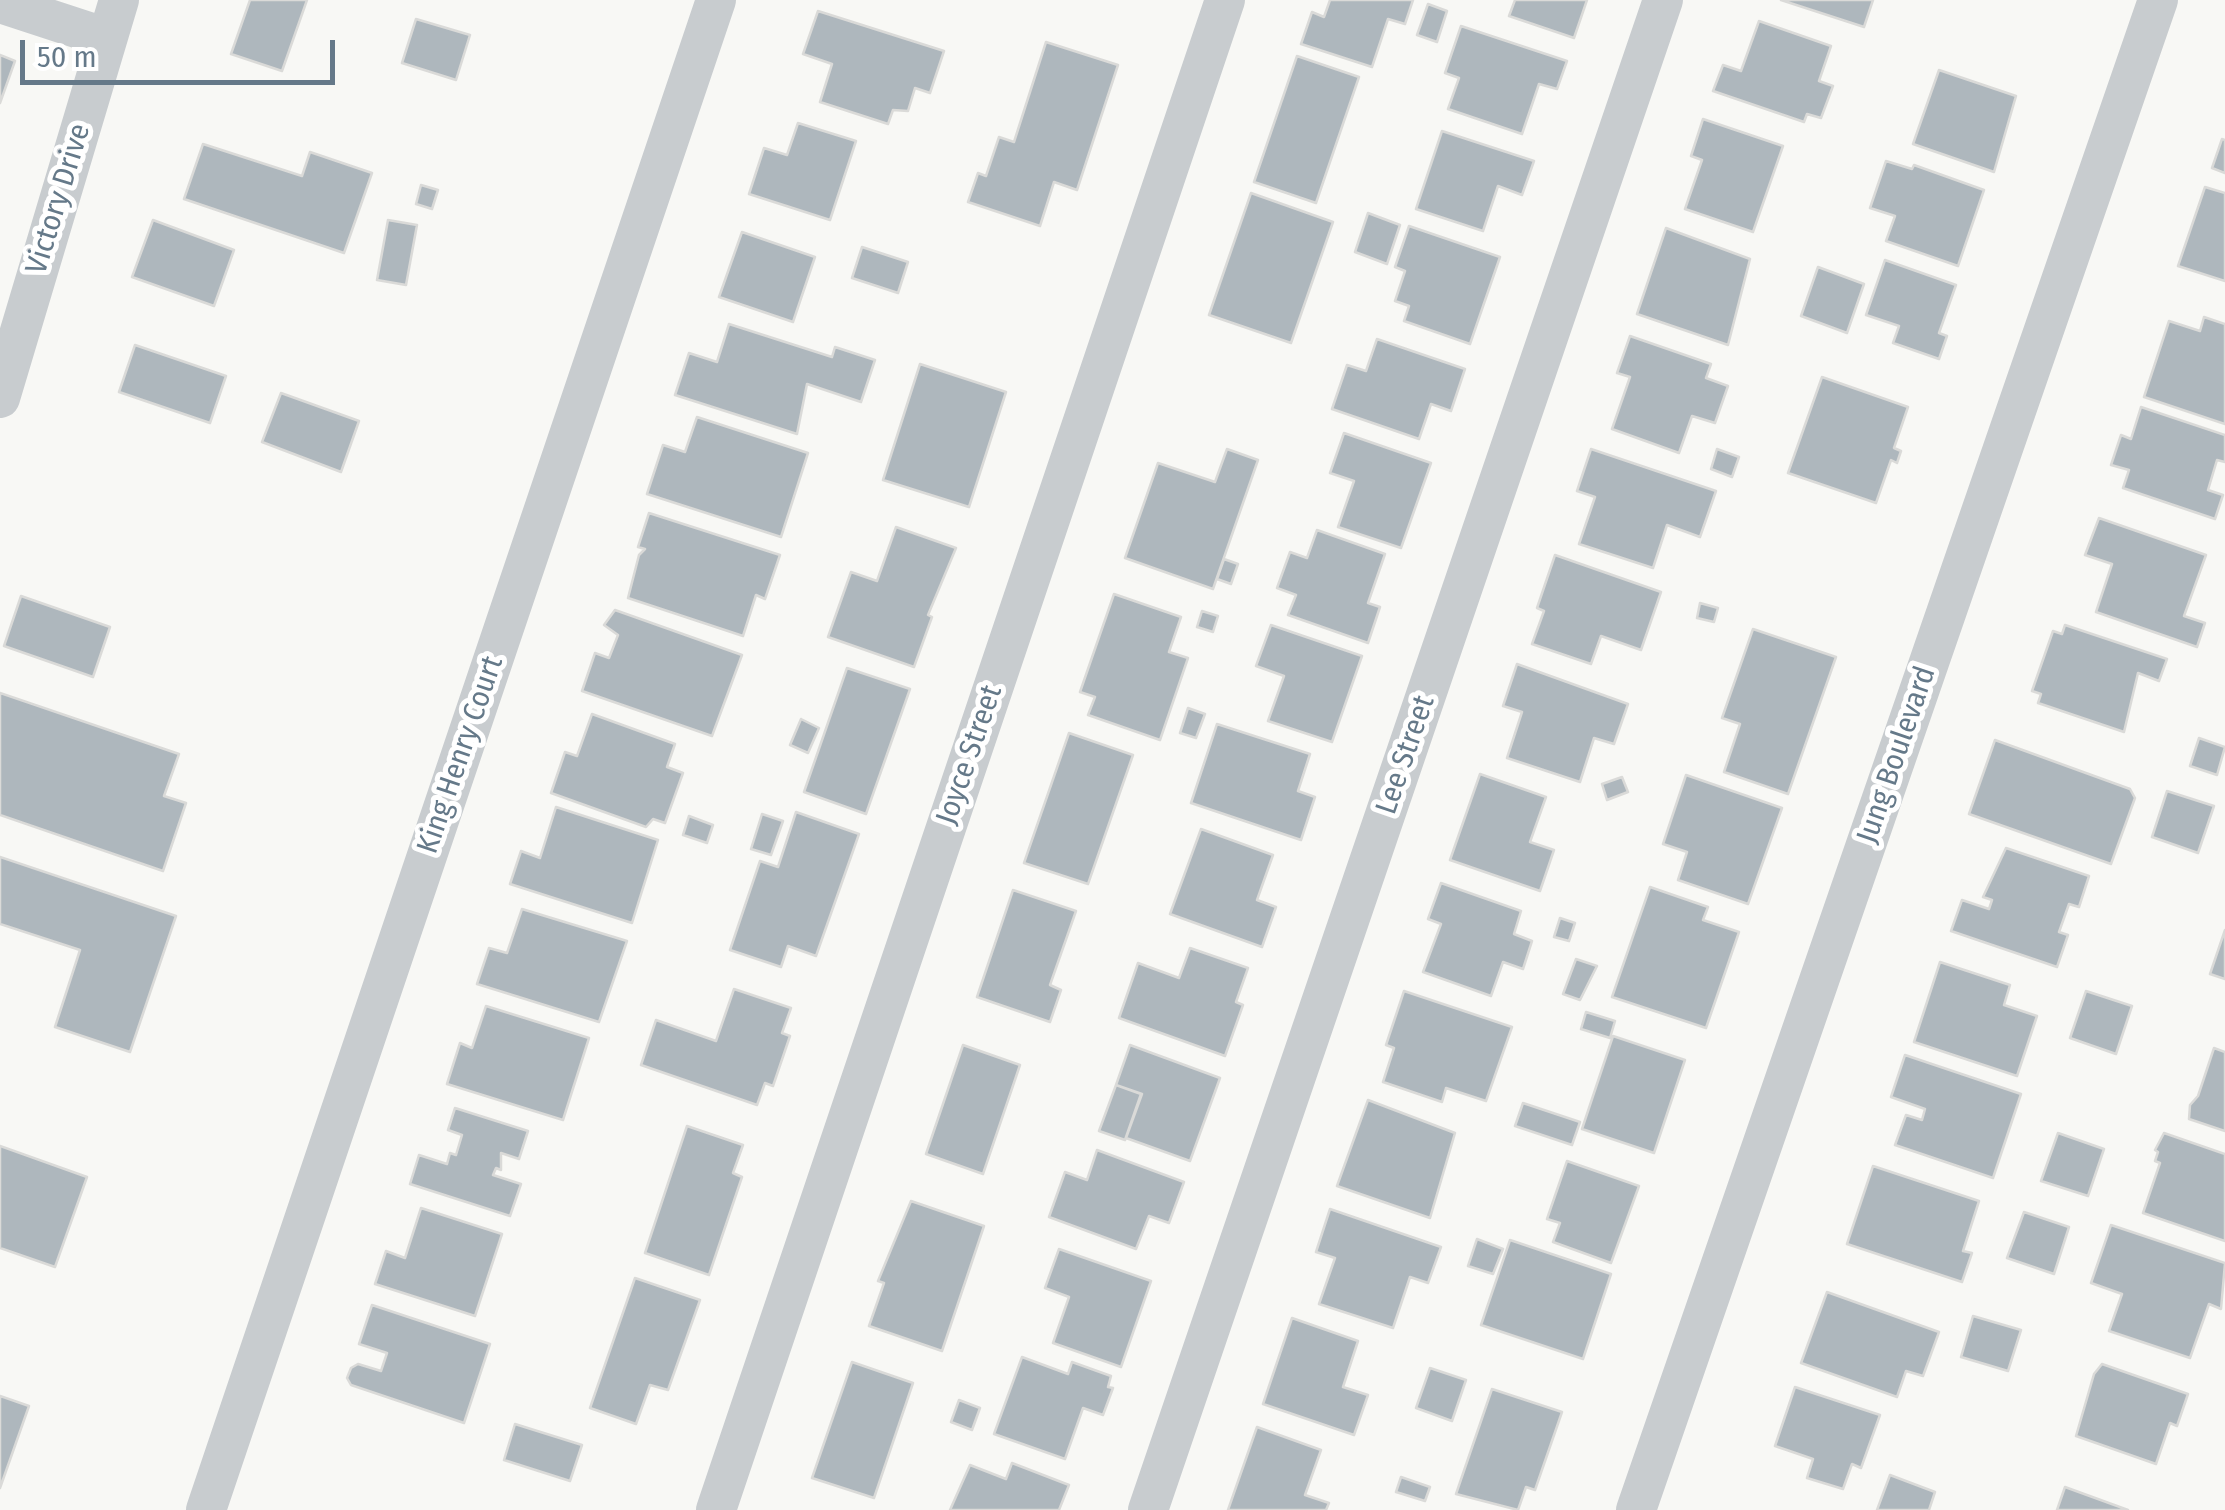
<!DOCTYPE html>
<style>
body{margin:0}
#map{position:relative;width:2225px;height:1510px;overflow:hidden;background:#f8f8f5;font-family:"Fira Sans Condensed",sans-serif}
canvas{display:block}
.scale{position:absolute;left:20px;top:40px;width:315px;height:45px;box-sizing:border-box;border:5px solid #657989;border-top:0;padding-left:12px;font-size:30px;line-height:35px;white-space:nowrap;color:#657989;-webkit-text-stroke:8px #fff;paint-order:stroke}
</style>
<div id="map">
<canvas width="2225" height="1510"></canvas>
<div class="scale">50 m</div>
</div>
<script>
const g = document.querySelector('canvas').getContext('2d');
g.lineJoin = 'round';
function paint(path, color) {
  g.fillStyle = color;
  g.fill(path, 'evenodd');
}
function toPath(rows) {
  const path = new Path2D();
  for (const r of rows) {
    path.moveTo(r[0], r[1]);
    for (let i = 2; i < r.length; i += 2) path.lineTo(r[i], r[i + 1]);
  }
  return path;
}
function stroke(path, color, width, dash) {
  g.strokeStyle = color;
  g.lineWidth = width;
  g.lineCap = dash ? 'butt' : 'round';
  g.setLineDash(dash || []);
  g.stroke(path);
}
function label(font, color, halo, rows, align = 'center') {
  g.font = font + ' "Fira Sans Condensed",sans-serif';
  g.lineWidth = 10;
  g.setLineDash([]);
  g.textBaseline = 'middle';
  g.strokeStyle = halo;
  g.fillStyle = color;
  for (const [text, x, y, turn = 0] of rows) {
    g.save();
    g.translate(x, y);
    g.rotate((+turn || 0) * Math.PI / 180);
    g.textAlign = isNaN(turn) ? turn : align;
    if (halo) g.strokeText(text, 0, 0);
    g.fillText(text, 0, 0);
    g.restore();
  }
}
const building = toPath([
 [250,0,307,0,282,71,231,54,250,0],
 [1330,0,1413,0,1405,24,1388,19,1372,67,1301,44,1312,12,1324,17,1330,0],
 [1515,0,1587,0,1574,38,1509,16,1515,0],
 [1781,0,1873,0,1864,27,1781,0],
 [1428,4,1447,11,1437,42,1417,35,1428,4],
 [818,11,944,51,930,93,915,88,908,111,893,110,888,124,820,102,832,64,803,54,818,11],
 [416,19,470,35,456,80,402,63,416,19],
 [1759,21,1831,46,1819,81,1833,86,1821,118,1807,114,1804,122,1713,91,1723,65,1741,71,1759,21],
 [1461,26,1567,61,1557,89,1539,84,1522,134,1448,109,1459,78,1445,73,1461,26],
 [1046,42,1118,65,1077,190,1054,182,1040,226,968,202,978,173,986,176,999,137,1014,142,1046,42],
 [0,55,15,61,0,103,0,55],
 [1297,56,1359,77,1316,203,1254,182,1297,56],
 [1939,70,2016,96,1994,172,1913,144,1939,70],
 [1703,119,1783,146,1753,232,1685,209,1702,160,1691,156,1703,119],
 [798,123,856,141,830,220,749,194,764,148,787,155,798,123],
 [1442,131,1534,161,1522,195,1498,186,1483,231,1416,209,1442,131],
 [2222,139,2225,140,2225,173,2212,168,2222,139],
 [203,144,302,176,310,152,372,173,344,253,184,199,203,144],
 [1886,161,1912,169,1914,165,1984,190,1958,266,1886,241,1895,216,1870,208,1886,161],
 [421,185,438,190,432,209,416,204,421,185],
 [2205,187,2225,193,2225,281,2178,266,2205,187],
 [1251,193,1333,222,1291,343,1209,315,1251,193],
 [1368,213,1400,225,1387,264,1355,252,1368,213],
 [153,220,234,250,214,306,132,277,153,220],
 [388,220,417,225,406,285,377,280,388,220],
 [1409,226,1500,257,1470,344,1404,321,1409,306,1395,301,1405,271,1395,267,1409,226],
 [1666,228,1750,259,1728,345,1637,314,1666,228],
 [742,232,815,257,793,322,719,297,742,232],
 [862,247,908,262,898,293,852,278,862,247],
 [1885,260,1956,285,1939,333,1947,336,1939,359,1893,343,1899,326,1866,315,1885,260],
 [1818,267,1864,284,1847,333,1801,316,1818,267],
 [2204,317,2225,324,2225,424,2144,397,2169,321,2200,331,2204,317],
 [729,324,832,357,835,347,875,360,861,402,807,384,797,434,675,395,689,353,717,362,729,324],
 [1630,336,1711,364,1706,378,1728,386,1715,423,1692,416,1679,453,1612,429,1630,377,1617,373,1630,336],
 [1377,339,1465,369,1451,411,1431,404,1419,439,1332,409,1347,365,1366,371,1377,339],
 [135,345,226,376,210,423,119,392,135,345],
 [920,364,1006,392,969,507,883,480,920,364],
 [1822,377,1908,407,1894,448,1901,451,1897,463,1891,460,1876,503,1788,473,1822,377],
 [281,393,359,421,341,472,262,442,281,393],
 [2141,407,2225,435,2225,462,2217,460,2208,490,2223,495,2215,519,2123,488,2129,470,2111,465,2121,435,2131,439,2141,407],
 [697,417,808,453,781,537,647,494,663,445,685,452,697,417],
 [1344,433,1431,463,1401,548,1338,527,1354,481,1330,473,1344,433],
 [1227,449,1258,460,1213,589,1125,558,1158,463,1215,482,1227,449],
 [1591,449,1716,491,1700,537,1667,525,1653,568,1579,544,1595,497,1577,491,1591,449],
 [1717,449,1739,457,1732,477,1711,469,1717,449],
 [649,513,780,555,765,599,756,595,743,636,628,598,639,555,645,549,638,547,649,513],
 [2099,518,2206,555,2184,616,2205,623,2197,647,2096,612,2112,564,2085,555,2099,518],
 [896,527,956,548,928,615,932,617,914,667,828,637,851,572,877,581,896,527],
 [1317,530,1385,554,1368,603,1380,607,1368,643,1288,615,1296,595,1277,588,1290,552,1307,558,1317,530],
 [1555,555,1661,592,1641,650,1601,636,1591,664,1532,644,1544,611,1537,608,1555,555],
 [1224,559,1238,564,1231,584,1217,579,1224,559],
 [1114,594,1181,617,1169,652,1188,658,1160,740,1088,715,1095,697,1080,692,1114,594],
 [21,596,110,627,93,677,4,646,21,596],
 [1700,603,1718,608,1714,622,1697,618,1700,603],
 [615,610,742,655,712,736,582,691,595,653,609,658,618,635,604,625,615,610],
 [1202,611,1218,616,1213,632,1197,627,1202,611],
 [1271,625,1362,656,1332,742,1268,721,1284,676,1256,666,1271,625],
 [2065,625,2167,659,2159,681,2138,673,2124,732,2038,703,2041,694,2032,691,2053,631,2062,634,2065,625],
 [1753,629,1836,657,1788,794,1724,772,1740,724,1722,718,1753,629],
 [1517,664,1628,704,1614,744,1594,738,1580,782,1507,758,1522,712,1503,706,1517,664],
 [847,668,910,689,866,814,804,792,847,668],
 [0,693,179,754,164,796,186,803,163,871,0,815,0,693],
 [1188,708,1205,714,1196,738,1180,733,1188,708],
 [592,714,675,744,667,767,683,773,665,823,653,819,646,827,551,793,565,752,577,756,592,714],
 [801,719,819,728,808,753,790,745,801,719],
 [1217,724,1310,754,1298,791,1315,797,1301,840,1191,803,1217,724],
 [1069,733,1133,755,1088,884,1024,863,1069,733],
 [2199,738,2225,747,2217,775,2190,766,2199,738],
 [1995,740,2130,789,2135,798,2111,864,1969,814,1995,740],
 [1480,774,1546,797,1530,842,1554,850,1540,891,1450,860,1480,774],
 [1686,775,1782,808,1748,904,1678,880,1687,852,1663,844,1686,775],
 [1622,777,1628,792,1607,800,1602,784,1622,777],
 [2167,791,2214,806,2198,853,2152,837,2167,791],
 [556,807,658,840,632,923,510,884,521,851,540,858,556,807],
 [796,812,859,834,816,956,788,946,781,967,730,950,760,861,778,867,796,812],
 [762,814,783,821,771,855,751,849,762,814],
 [689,816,713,825,707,843,683,835,689,816],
 [1201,829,1273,855,1257,900,1276,907,1262,947,1170,914,1201,829],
 [2006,848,2089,876,2079,907,2069,904,2059,932,2068,935,2057,967,1951,931,1962,900,1989,909,1992,900,1983,897,2006,848],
 [0,857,176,916,130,1052,55,1027,80,950,0,924,0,857],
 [1441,883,1521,911,1514,934,1532,941,1523,969,1503,962,1491,996,1423,972,1441,924,1428,919,1441,883],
 [1650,887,1708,907,1703,920,1739,932,1706,1028,1612,997,1650,887],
 [1013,890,1076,911,1050,985,1061,990,1050,1022,977,997,1013,890],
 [522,909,627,941,599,1022,477,984,489,948,507,953,522,909],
 [1560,918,1575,923,1569,941,1554,937,1560,918],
 [2225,930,2225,979,2210,974,2225,930],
 [1190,948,1248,968,1236,1002,1243,1005,1225,1056,1119,1018,1138,963,1179,978,1190,948],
 [1576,959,1597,966,1580,1000,1563,994,1576,959],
 [1940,962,2010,985,2004,1005,2037,1016,2017,1076,1914,1042,1940,962],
 [734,989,791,1008,782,1033,790,1036,773,1086,765,1083,757,1105,641,1065,656,1020,716,1041,734,989],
 [1404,991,1512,1027,1486,1101,1446,1088,1442,1102,1383,1082,1394,1048,1386,1045,1404,991],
 [2086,991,2132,1006,2116,1054,2070,1038,2086,991],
 [486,1006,589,1038,563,1120,447,1084,460,1043,472,1048,486,1006],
 [1586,1012,1615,1021,1610,1038,1581,1029,1586,1012],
 [1613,1036,1685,1060,1654,1153,1582,1129,1613,1036],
 [963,1045,1020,1065,983,1174,926,1154,963,1045],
 [1130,1045,1220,1078,1190,1161,1126,1138,1142,1094,1116,1085,1130,1045],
 [2214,1048,2225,1052,2225,1131,2189,1119,2190,1105,2198,1096,2214,1048],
 [1905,1055,2021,1094,1993,1178,1895,1145,1906,1115,1922,1120,1925,1109,1891,1097,1905,1055],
 [1116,1085,1141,1094,1125,1140,1099,1131,1116,1085],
 [1368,1100,1455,1133,1430,1218,1337,1186,1368,1100],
 [1523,1103,1580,1122,1572,1145,1515,1126,1523,1103],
 [455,1108,528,1131,519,1159,501,1153,501,1170,496,1168,493,1175,521,1184,510,1216,410,1184,419,1155,447,1164,450,1153,456,1155,462,1135,448,1130,455,1108],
 [687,1126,743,1145,733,1173,742,1177,709,1275,645,1253,687,1126],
 [2058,1133,2104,1149,2088,1196,2041,1181,2058,1133],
 [2164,1133,2225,1154,2225,1241,2143,1213,2160,1163,2155,1161,2158,1152,2155,1150,2164,1133],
 [0,1146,87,1177,55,1267,0,1248,0,1146],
 [1097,1150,1184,1182,1169,1223,1149,1216,1136,1249,1049,1217,1065,1172,1087,1180,1097,1150],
 [1567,1161,1639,1186,1611,1263,1553,1242,1560,1223,1547,1219,1567,1161],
 [1873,1166,1979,1201,1963,1251,1972,1253,1962,1282,1847,1244,1873,1166],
 [911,1201,984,1226,942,1351,869,1326,884,1283,878,1281,911,1201],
 [421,1208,502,1234,475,1316,375,1284,386,1251,405,1258,421,1208],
 [1330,1209,1441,1247,1428,1283,1410,1277,1393,1328,1319,1304,1335,1258,1316,1252,1330,1209],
 [2024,1212,2069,1227,2054,1274,2007,1258,2024,1212],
 [2111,1225,2225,1263,2221,1309,2209,1304,2190,1358,2109,1331,2122,1294,2091,1283,2111,1225],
 [1477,1239,1503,1249,1493,1274,1468,1266,1477,1239],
 [1510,1240,1611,1274,1583,1359,1481,1325,1510,1240],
 [1059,1249,1151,1281,1121,1367,1053,1343,1069,1297,1045,1288,1059,1249],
 [635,1278,700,1300,668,1390,650,1385,636,1424,590,1408,635,1278],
 [1827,1292,1939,1332,1923,1376,1906,1371,1897,1397,1801,1363,1827,1292],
 [372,1305,490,1344,464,1423,351,1385,347,1378,351,1368,358,1364,381,1371,387,1353,359,1344,372,1305],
 [1973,1316,2021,1330,2008,1371,1961,1357,1973,1316],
 [1292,1318,1358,1341,1343,1387,1368,1395,1354,1435,1263,1404,1292,1318],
 [1022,1357,1068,1374,1072,1362,1111,1376,1108,1387,1113,1388,1103,1415,1083,1408,1065,1459,994,1434,1022,1357],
 [852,1362,913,1383,874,1498,812,1478,852,1362],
 [2102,1364,2188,1394,2177,1426,2170,1423,2156,1464,2076,1436,2094,1374,2102,1364],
 [1430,1368,1466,1380,1452,1421,1416,1408,1430,1368],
 [1795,1387,1880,1415,1861,1468,1852,1464,1843,1489,1807,1478,1813,1459,1775,1446,1795,1387],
 [1492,1389,1562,1412,1535,1490,1526,1487,1518,1510,1456,1494,1492,1389],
 [0,1396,29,1406,0,1488,0,1396],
 [959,1400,980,1408,972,1430,951,1422,959,1400],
 [515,1424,582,1445,570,1481,504,1460,515,1424],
 [1257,1427,1321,1450,1305,1495,1329,1503,1326,1510,1228,1510,1257,1427],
 [1012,1463,1069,1485,1059,1510,950,1510,970,1465,1006,1479,1012,1463],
 [1890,1475,1935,1492,1929,1510,1877,1510,1890,1475],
 [1401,1477,1430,1487,1425,1501,1396,1492,1401,1477],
 [2065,1487,2128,1510,2057,1510,2065,1487]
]);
paint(building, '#aeb7bd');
stroke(building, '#dadad8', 2.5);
stroke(toPath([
 [0,3,107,38],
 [0,398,119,0],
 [206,1510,716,0],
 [716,1510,1225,0],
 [1148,1510,1663,0],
 [1636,1510,2158,0]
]), '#c8cccf', 40);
label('30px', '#657989', '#fff', [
 ["Victory Drive",59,199,-73],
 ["King Henry Court",461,755,-71],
 ["Joyce Street",970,755,-71],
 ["Lee Street",1406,755,-71],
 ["Jung Boulevard",1897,755,-71]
]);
</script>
